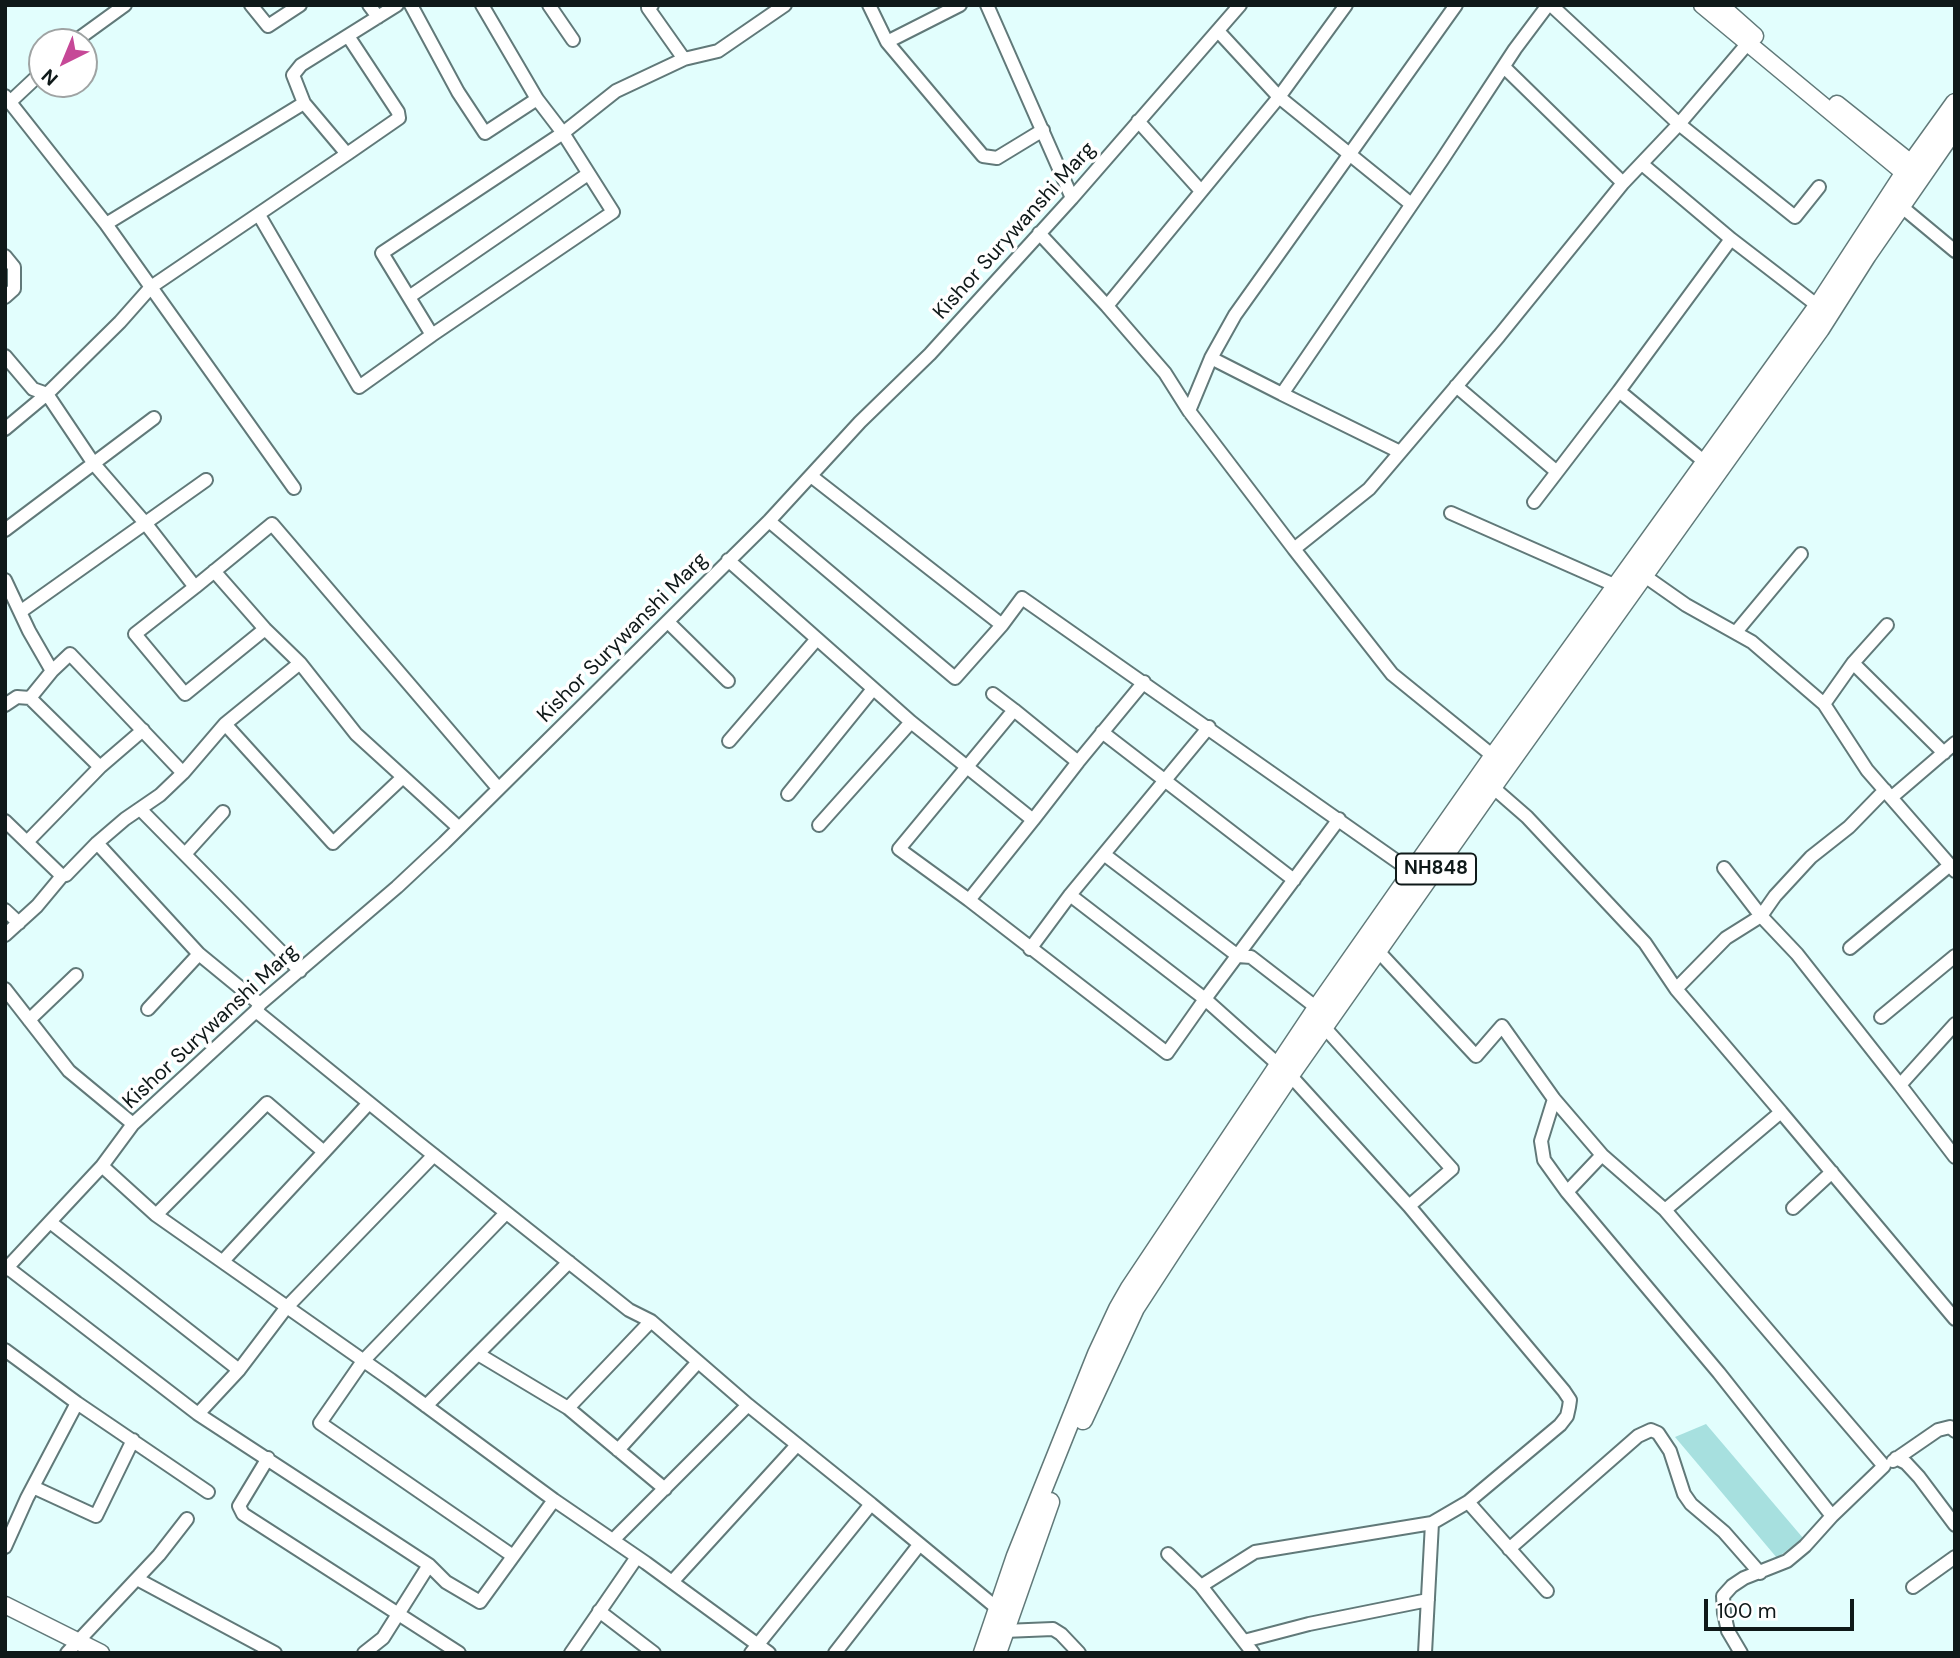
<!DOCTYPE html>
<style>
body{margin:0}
#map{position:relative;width:1960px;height:1658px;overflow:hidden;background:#e2fefd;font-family:"DM Sans",sans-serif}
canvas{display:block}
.frame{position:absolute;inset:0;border:7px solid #0f1919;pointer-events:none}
.north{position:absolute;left:28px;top:28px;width:70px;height:70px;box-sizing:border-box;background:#fff;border:2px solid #9fa3a3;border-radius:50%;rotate:223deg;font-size:19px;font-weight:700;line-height:28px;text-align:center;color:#0f1919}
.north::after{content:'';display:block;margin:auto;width:24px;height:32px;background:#c64897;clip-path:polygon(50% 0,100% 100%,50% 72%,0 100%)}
.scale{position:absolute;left:1704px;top:1599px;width:150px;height:32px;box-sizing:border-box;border:4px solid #0f1919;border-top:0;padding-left:9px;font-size:21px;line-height:24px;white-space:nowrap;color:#0f1919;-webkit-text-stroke:5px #fff;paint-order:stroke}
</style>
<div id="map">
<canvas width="1960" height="1658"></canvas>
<div class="frame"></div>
<div class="north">N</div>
<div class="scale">100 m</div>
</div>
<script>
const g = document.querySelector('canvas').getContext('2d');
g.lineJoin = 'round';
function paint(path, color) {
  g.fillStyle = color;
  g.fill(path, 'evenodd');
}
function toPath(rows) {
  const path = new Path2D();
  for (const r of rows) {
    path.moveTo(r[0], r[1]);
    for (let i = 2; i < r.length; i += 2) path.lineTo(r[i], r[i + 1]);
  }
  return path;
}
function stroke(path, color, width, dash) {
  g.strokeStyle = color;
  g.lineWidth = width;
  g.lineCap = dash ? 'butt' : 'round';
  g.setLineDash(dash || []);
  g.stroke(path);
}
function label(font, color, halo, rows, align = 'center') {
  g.font = font + ' "DM Sans",sans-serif';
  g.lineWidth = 7;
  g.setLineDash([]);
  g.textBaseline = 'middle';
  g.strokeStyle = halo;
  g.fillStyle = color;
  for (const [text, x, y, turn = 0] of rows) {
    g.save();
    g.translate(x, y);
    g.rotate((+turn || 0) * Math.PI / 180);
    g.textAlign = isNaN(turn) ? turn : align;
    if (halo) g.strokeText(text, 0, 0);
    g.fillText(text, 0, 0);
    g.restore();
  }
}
paint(toPath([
 [1706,1424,1803,1538,1777,1558,1675,1437]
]), '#a7e0df');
const minor = toPath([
 [251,5,268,26,300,5],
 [369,5,378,17],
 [411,5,458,92,485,133,537,99],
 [549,5,573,40],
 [652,5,648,8,684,59],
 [869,5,887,42,960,5],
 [987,5,1072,198],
 [1551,5,1679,124,1795,217,1819,187],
 [1218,31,1279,97,1411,204],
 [74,42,125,5],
 [887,42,983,156,997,158,1043,130],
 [1505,68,1623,183],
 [5,96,106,224,294,488],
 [10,102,42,72],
 [1138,121,1201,191],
 [347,154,399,118,398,112,348,36],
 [1642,164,1731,239,1818,306],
 [1896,202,1955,251],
 [259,215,359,387,432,335,382,253,563,133,616,91,684,59,718,51,785,5],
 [106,224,304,103],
 [1039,233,1107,306,1279,97,1346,5],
 [5,256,14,267,14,289,5,297],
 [409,297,588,174],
 [1107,306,1165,373,1189,411,1294,549],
 [432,335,613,212,563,133,537,99,482,5],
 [5,356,33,389,47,394,94,464,146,524,195,587,272,524,498,788],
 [1211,358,1282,394,1442,160,1515,49,1548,5],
 [1456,386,1557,472,1534,502],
 [1282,394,1400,452],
 [1189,411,1211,358,1235,315,1456,5],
 [5,429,47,394,120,322,151,287,347,154,304,103,293,75,301,65,397,5],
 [1706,463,1619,391,1731,239],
 [1557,472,1619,391],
 [1451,513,1621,588],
 [769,521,955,678,1002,625,811,476],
 [5,530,154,418],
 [728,560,911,722,1033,820,969,900,1167,1053,1205,999,1339,819],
 [214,571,265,629,300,663,356,734,458,827],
 [1639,572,1686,605,1752,642,1824,704,1867,770,1955,871],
 [5,580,29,631,52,671,30,698,17,697,5,705],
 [195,587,135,634,185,694,265,629],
 [20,612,206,480],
 [668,622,728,681],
 [1002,625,1022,598,1418,876],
 [1736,632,1801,554],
 [300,663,225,724,333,843,402,778],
 [1853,663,1944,753],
 [52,671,70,654,183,773],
 [30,698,100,767,143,730],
 [1824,704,1853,663,1887,625],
 [1014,710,1078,762],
 [1102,732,1294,880],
 [729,741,816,640],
 [1498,760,1392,674,1294,549,1369,489,1499,336,1623,183,1679,124,1748,43],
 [1488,783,1527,817,1645,943,1676,989,1726,938,1761,916,1775,896,1811,857,1849,827,1885,790],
 [788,794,873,689],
 [1892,797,1955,743],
 [140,809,300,971],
 [1033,820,1078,762,1144,682],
 [5,821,62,876],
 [819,825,911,722],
 [27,842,100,767],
 [97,843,199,954,260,1004],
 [186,853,223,812],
 [1105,855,1238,956,1251,957,1317,1008],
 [1724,868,1761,916,1797,954,1900,1085],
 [1070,895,1205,999,1290,1075,1409,1206],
 [969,900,899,849,1014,710,993,694],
 [5,910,19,923],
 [5,935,37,906,62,876,66,875,97,843,125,819,160,795,183,773,225,724],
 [1850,948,1950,865],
 [1030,949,1070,895,1209,727],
 [1378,951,1476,1056,1502,1026,1554,1099,1602,1155],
 [5,989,69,1071,133,1124],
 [148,1009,199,954],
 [256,1011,416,1141,629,1310,651,1321,748,1405,871,1504],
 [1881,1017,1955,956],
 [29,1020,76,975],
 [1955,1024,1900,1085,1955,1157],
 [1554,1099,1541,1141,1544,1160,1567,1192],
 [1781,1112,1955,1319],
 [324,1152,369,1103],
 [102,1166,156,1215,391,1380,554,1500,646,1563,769,1653],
 [1793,1208,1832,1172],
 [1665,1210,1602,1155,1567,1192,1719,1373,1832,1516,1884,1466,1665,1210,1781,1112,1676,989],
 [506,1213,363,1361,320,1423,513,1556],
 [156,1215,267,1103,324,1152,223,1261],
 [50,1222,239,1370],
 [8,1268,198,1414,239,1370,286,1308,434,1155],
 [5,1270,102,1166,133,1124,256,1011,260,1004,397,887,444,843,769,521,860,422,930,354,1072,198,1240,5],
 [5,1350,77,1403,208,1492],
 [478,1354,568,1408,665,1489],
 [426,1406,569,1262],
 [568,1408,651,1321],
 [198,1414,429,1565,446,1582,480,1602,554,1500],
 [618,1450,698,1362],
 [268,1458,239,1506,243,1514,459,1653],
 [1896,1458,1906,1463,1919,1477,1955,1525],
 [1893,1461,1938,1430,1950,1427,1955,1431],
 [33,1487,96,1516,133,1440],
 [1468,1502,1547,1591],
 [613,1540,748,1405],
 [5,1547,27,1498,77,1403],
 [1509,1549,1638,1436,1651,1430,1658,1433,1670,1451,1684,1494,1691,1504,1724,1532,1760,1573],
 [1168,1554,1201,1586,1253,1653],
 [137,1579,275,1653],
 [672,1582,797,1445],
 [1201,1586,1255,1552,1432,1523,1468,1502,1560,1425,1567,1416,1569,1407,1570,1400,1564,1391,1409,1206,1452,1169,1325,1028],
 [1913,1587,1955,1557],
 [599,1611,654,1653],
 [1004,1631,1053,1629,1061,1634,1079,1653],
 [1244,1641,1309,1624,1428,1600],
 [67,1653,159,1555,187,1519],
 [364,1653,383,1638,429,1565],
 [571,1653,637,1557],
 [751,1653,871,1504,998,1609],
 [835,1653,919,1545],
 [1425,1653,1432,1523],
 [1741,1653,1728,1631,1724,1613,1723,1596,1732,1586,1744,1578,1787,1561,1805,1546,1832,1516]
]);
const major = toPath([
 [1702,5,1914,181],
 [1720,5,1755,36],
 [1837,104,1921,171],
 [5,1605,101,1653]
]);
const highway = toPath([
 [1083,1420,1135,1308,1178,1242,1290,1075,1498,779,1820,329,1867,255,1955,128],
 [983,1653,1016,1556,1097,1354,1118,1309,1130,1288,1317,1008,1493,757,1818,306,1904,174,1955,103],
 [997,1653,1050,1502]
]);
stroke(minor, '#617979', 16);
stroke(major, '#617979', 19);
stroke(highway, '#617979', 21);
stroke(minor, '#fff', 12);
stroke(major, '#fff', 16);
stroke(highway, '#fff', 18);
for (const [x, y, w] of [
 [1436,869,80]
]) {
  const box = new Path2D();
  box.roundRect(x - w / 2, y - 15.5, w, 31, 5);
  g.fillStyle = '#fff';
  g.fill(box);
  stroke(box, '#0f1919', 2);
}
label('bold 19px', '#0f1919', null, [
 ["NH848",1436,869]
]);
label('21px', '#0f1919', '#fff', [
 ["Kishor Surywanshi Marg",1015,231,-48],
 ["Kishor Surywanshi Marg",623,638,-45],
 ["Kishor Surywanshi Marg",211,1027,-43]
]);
</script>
